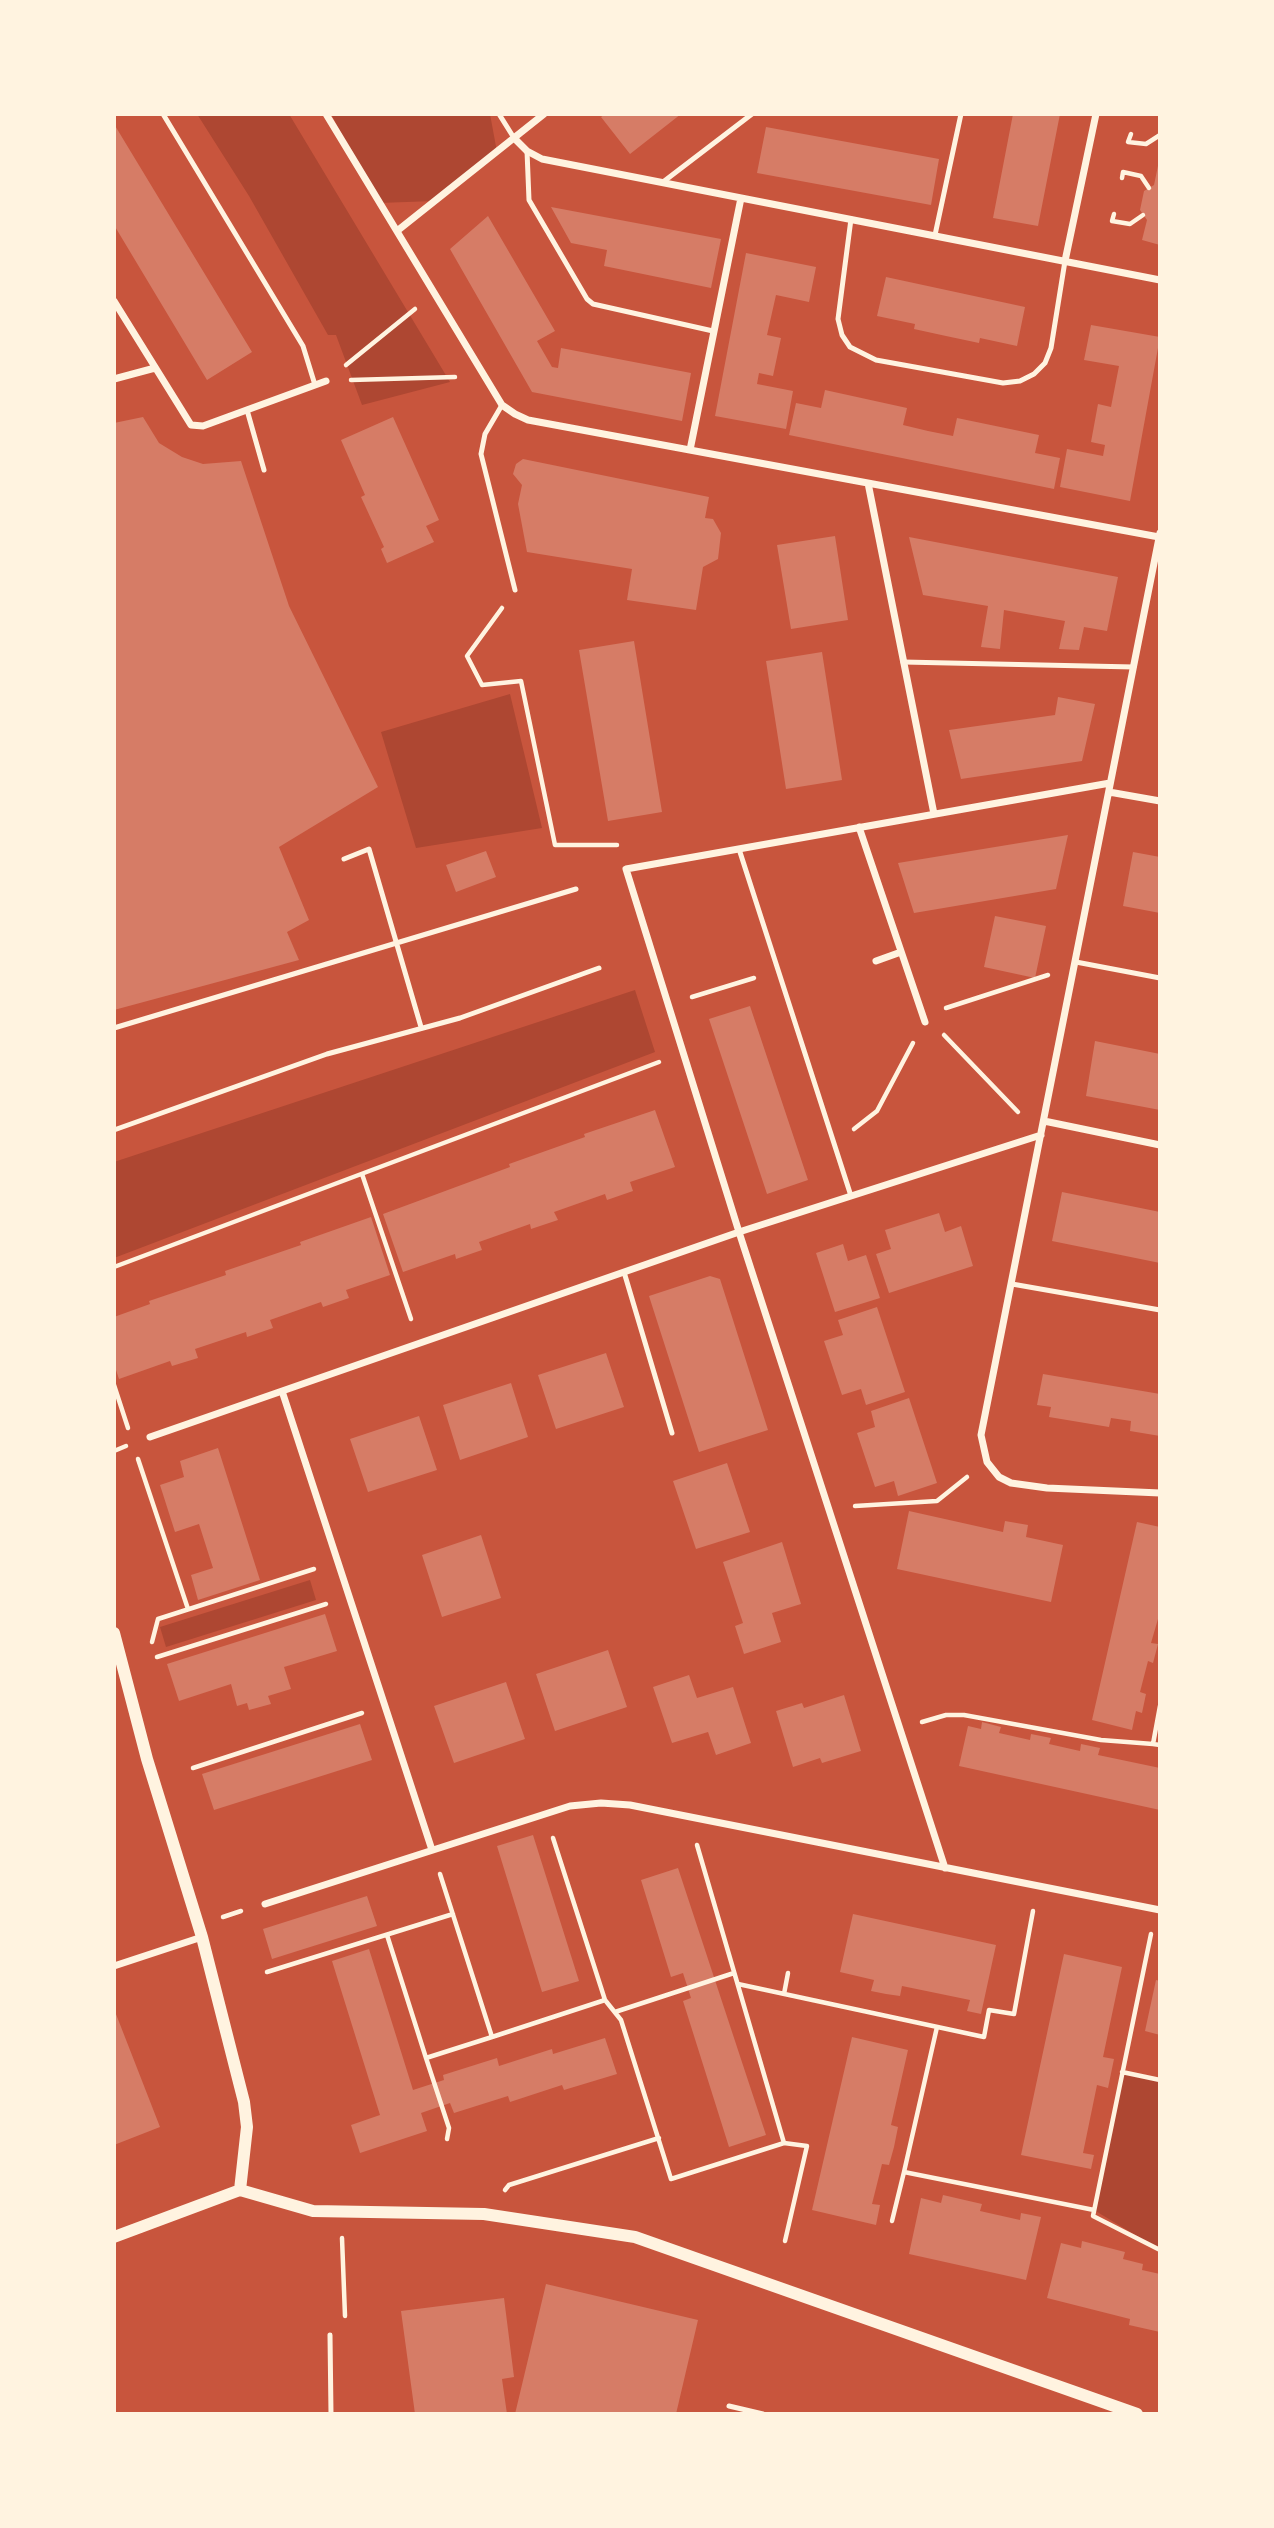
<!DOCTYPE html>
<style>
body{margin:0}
#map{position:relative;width:1274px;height:2528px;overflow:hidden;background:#c8553d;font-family:Lato,sans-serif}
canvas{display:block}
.frame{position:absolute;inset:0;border:116px solid #fff3e0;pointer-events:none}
</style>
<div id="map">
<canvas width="1274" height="2528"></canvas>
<div class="frame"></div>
</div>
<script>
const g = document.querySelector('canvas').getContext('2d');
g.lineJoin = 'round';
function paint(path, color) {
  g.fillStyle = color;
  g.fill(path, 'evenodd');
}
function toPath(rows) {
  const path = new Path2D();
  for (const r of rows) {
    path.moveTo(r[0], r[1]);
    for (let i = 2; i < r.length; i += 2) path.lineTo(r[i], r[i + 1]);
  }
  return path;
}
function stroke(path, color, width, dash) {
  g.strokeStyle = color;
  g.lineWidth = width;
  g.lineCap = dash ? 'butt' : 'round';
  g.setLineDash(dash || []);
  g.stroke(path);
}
paint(toPath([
 [197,114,289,114,450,382,362,405,336,335,328,335,249,196],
 [331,114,490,114,497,152,434,201,379,203],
 [510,694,542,828,416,848,381,732],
 [635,990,655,1052,114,1258,114,1162],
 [310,1580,316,1600,166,1647,160,1627],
 [1122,2072,1160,2080,1160,2250,1094,2210]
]), '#ae4732');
paint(toPath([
 [605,114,681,114,630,154,601,117],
 [1013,114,1060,114,1038,226,993,218],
 [114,124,252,352,207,380,114,225],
 [766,127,939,159,931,205,757,173],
 [1159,161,1160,161,1160,245,1142,240,1147,220,1140,210,1144,191,1154,185],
 [551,207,721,239,711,288,604,266,607,250,571,243],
 [488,216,555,331,537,341,552,367,558,368,561,348,691,373,682,421,532,392,450,249],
 [746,253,816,267,809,302,776,295,767,335,781,338,773,376,759,373,757,384,793,391,786,429,715,416],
 [886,277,1025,307,1017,346,980,338,979,343,946,336,914,329,915,324,877,316],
 [1091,325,1160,337,1130,501,1060,487,1067,449,1103,456,1105,445,1091,442,1098,404,1111,407,1119,366,1084,360],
 [825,390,907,408,903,425,928,431,953,436,957,418,1039,435,1035,453,1060,458,1054,489,789,435,796,403,821,408],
 [143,417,159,443,182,457,203,464,241,461,289,606,378,787,279,847,309,920,287,932,299,960,114,1010,114,423],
 [393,417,439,520,426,526,434,542,387,563,381,549,384,547,361,497,365,495,341,440],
 [523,459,709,497,705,518,713,519,721,533,718,559,703,567,696,610,627,600,632,569,527,552,518,504,522,485,513,474,516,464],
 [835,536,848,620,791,629,777,545],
 [909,537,1118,577,1107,631,1084,627,1079,650,1059,649,1065,621,1004,610,1000,649,981,647,988,606,923,595],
 [634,641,662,812,608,821,579,650],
 [822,652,842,780,786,789,766,661],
 [1058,697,1095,704,1082,761,961,779,949,730,1055,715],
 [1068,835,1056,889,914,913,898,863],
 [486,851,496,877,456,892,446,865],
 [1133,852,1160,857,1160,913,1123,906],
 [995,916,1046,926,1035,978,984,967],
 [750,1006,808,1180,767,1194,709,1019],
 [1095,1041,1160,1054,1160,1110,1086,1096],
 [655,1110,675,1167,630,1182,633,1191,607,1200,605,1194,554,1212,558,1220,531,1229,530,1224,479,1242,482,1250,456,1259,455,1254,403,1272,383,1214,510,1167,509,1164,585,1137,584,1134],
 [1062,1192,1160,1212,1160,1263,1052,1241],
 [939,1213,945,1232,961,1226,973,1266,889,1293,876,1254,891,1249,885,1230],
 [371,1217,390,1275,346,1290,349,1298,323,1307,321,1302,270,1320,273,1328,247,1337,246,1332,195,1349,198,1358,172,1366,170,1361,119,1379,114,1364,114,1317,150,1304,149,1301,226,1275,225,1271,301,1245,300,1242],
 [843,1244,848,1261,866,1255,880,1298,835,1312,816,1253],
 [710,1276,720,1279,768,1430,699,1452,649,1296],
 [877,1307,905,1392,866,1405,861,1389,842,1395,824,1341,843,1335,838,1320],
 [606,1353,624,1407,556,1429,538,1375],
 [1043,1374,1160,1394,1160,1436,1130,1431,1131,1421,1111,1418,1109,1427,1049,1417,1051,1407,1037,1405],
 [511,1383,528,1437,460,1460,443,1405],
 [909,1398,937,1483,898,1496,894,1481,875,1487,857,1433,875,1427,871,1411],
 [419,1416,437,1470,368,1492,350,1439],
 [218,1448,260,1580,198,1600,191,1575,213,1568,199,1524,175,1532,160,1485,184,1477,180,1461],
 [727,1463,750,1532,696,1549,673,1481],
 [909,1511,1003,1532,1005,1521,1028,1525,1026,1537,1063,1545,1051,1602,897,1569],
 [1137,1522,1160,1527,1160,1612,1151,1643,1158,1644,1153,1663,1148,1661,1140,1692,1146,1694,1142,1713,1136,1711,1132,1730,1092,1720],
 [481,1535,501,1598,442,1617,422,1555],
 [782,1542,801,1604,772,1613,781,1642,744,1654,735,1626,743,1623,723,1562],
 [325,1614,337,1651,284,1667,291,1689,268,1696,271,1704,249,1710,247,1703,237,1706,231,1684,179,1701,167,1664],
 [608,1650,627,1707,555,1731,536,1674],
 [689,1675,697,1698,733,1687,751,1743,716,1755,708,1732,672,1743,653,1687],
 [506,1682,525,1739,454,1763,434,1706],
 [844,1695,861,1751,822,1763,820,1758,793,1767,776,1711,802,1703,804,1708],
 [982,1722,1001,1727,999,1733,1030,1740,1031,1734,1051,1738,1049,1744,1080,1751,1081,1744,1100,1748,1098,1755,1160,1768,1160,1810,959,1766,968,1726,981,1729],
 [360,1724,372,1760,214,1810,202,1774],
 [533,1835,579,1981,542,1992,497,1846],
 [678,1868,766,2135,729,2147,683,2001,691,1998,683,1973,671,1977,641,1880],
 [367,1896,377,1926,272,1959,263,1929],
 [853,1914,996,1945,981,2014,967,2011,970,2000,902,1986,900,1996,886,1994,871,1991,874,1980,840,1972],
 [369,1949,413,2090,444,2080,443,2075,497,2058,499,2066,552,2049,553,2054,605,2038,617,2074,564,2090,562,2085,510,2102,508,2096,454,2113,450,2103,421,2113,427,2131,360,2153,351,2125,380,2115,332,1961],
 [1064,1954,1122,1967,1103,2057,1114,2059,1108,2088,1097,2085,1083,2153,1094,2155,1091,2169,1021,2155],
 [1156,1980,1160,1981,1160,2035,1145,2031],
 [114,2009,160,2127,114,2145],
 [852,2037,908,2050,891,2125,898,2127,894,2147,889,2165,882,2164,872,2204,880,2205,876,2225,812,2210],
 [943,2195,982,2204,980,2211,1020,2220,1021,2213,1041,2217,1026,2280,909,2254,921,2198,941,2203],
 [1082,2241,1125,2252,1123,2259,1143,2264,1142,2270,1160,2274,1160,2332,1129,2325,1130,2319,1047,2298,1061,2243,1081,2248],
 [546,2284,698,2320,676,2414,515,2414],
 [504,2298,514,2377,502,2379,507,2414,415,2414,401,2311]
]), '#d67c66');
stroke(toPath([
 [1131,134,1128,142,1146,144,1160,135],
 [1122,178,1123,172,1141,176,1149,188],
 [1114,214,1112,221,1130,224,1143,215],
 [346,365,415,309],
 [351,380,455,377],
 [502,608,467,656,482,685,521,681,555,845,617,845],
 [692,997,754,978],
 [946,1008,1048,975],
 [944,1035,1018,1112],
 [854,1129,877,1111,913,1043],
 [362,1174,411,1319],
 [114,1267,659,1062],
 [114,1385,128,1428],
 [114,1451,126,1446],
 [138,1459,188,1609],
 [855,1506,937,1501,967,1477],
 [152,1642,158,1619,314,1569],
 [157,1657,326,1604],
 [1160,1706,1153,1744,1160,1745],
 [922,1722,946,1715,964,1715,1101,1740,1153,1744],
 [193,1768,362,1713],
 [697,1845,784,2143,807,2146,785,2241],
 [440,1874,492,2037,605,2000,553,1838],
 [223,1917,241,1911],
 [1151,1934,1093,2216,1160,2250],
 [387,1935,426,2058,492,2037],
 [267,1972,453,1914],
 [738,1984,984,2037,989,2010,1014,2014,1033,1911],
 [784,1994,788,1973],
 [605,2000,621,2020,671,2179,784,2143],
 [615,2012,734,1973],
 [937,2027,904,2172,1094,2210],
 [426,2058,449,2128,447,2139],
 [1122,2072,1160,2080],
 [505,2190,509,2185,659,2138],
 [892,2221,904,2172],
 [342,2238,345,2316]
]), '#fff3e0', 4.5);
stroke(toPath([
 [163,114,303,346,315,385],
 [499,114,514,138],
 [527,151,529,200,587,299,593,304,713,331],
 [663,182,752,114],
 [851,219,838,319,842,335,850,347,876,360,1003,383,1020,381,1034,374,1045,363,1051,348,1065,261],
 [935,235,961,114],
 [502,405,485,434,481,454,515,590],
 [247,410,264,470],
 [903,662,1134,667],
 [739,849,851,1196],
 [344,859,369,849,421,1027],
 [1076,962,1160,978],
 [114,1028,576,889],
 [114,1130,327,1054,460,1018,599,968],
 [624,1272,672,1433],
 [1012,1284,1160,1310],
 [330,2335,331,2414],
 [729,2406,763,2414]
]), '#fff3e0', 5);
stroke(toPath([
 [326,114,502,405,515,414,528,420,1159,537],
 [514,138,527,151,542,159,1160,280],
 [397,231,544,114],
 [1065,261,1096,114],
 [114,301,191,425,203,426,326,381],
 [114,379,155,368],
 [690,450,741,198],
 [868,483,934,814],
 [1160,533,981,1435,987,1462,999,1477,1011,1483,1047,1488,1160,1493],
 [1109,792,1160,801],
 [859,827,925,1022],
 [876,961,901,952],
 [1044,1121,1160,1145],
 [282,1391,432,1850],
 [150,1437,739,1232,1041,1135],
 [945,1868,739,1232,626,869,1110,783],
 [265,1904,570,1806,601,1803,630,1805,1160,1910],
 [114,1966,202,1937]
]), '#fff3e0', 7);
stroke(toPath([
 [114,1633,147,1759,202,1937,244,2102,247,2127,240,2190],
 [114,2237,240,2190,313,2211,484,2214,635,2237,1137,2414]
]), '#fff3e0', 12);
</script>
